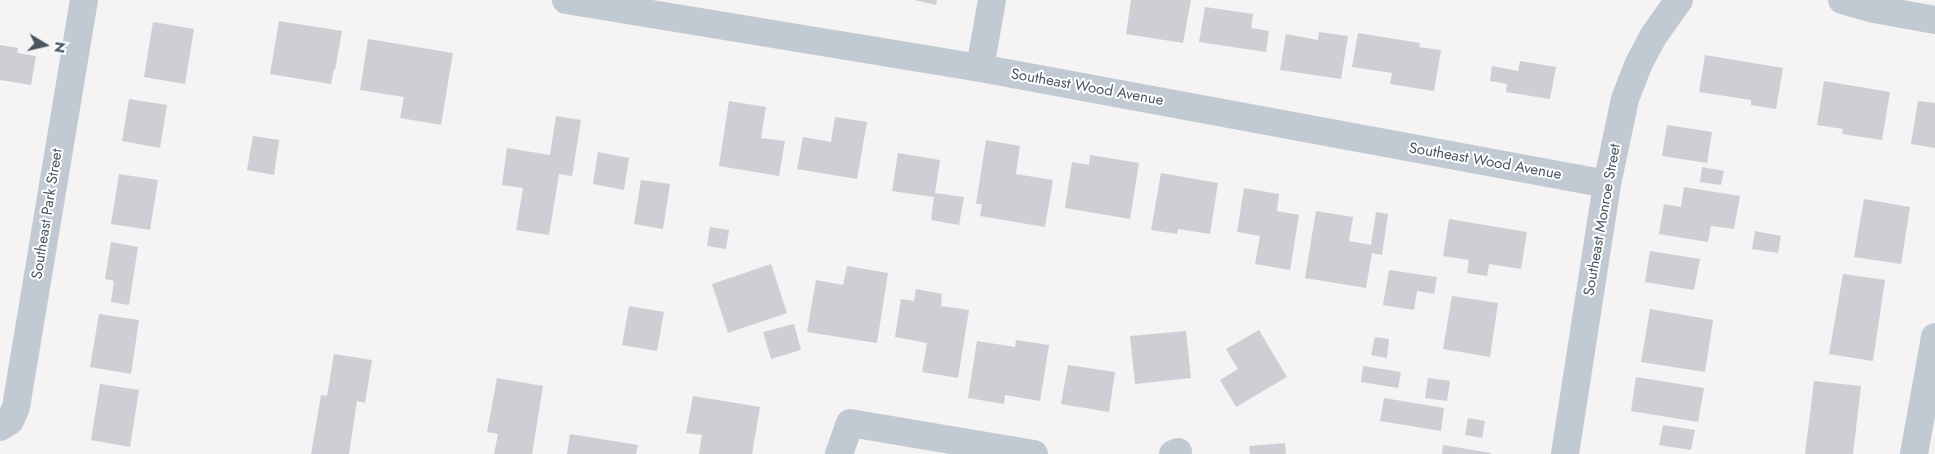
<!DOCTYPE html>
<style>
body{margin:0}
#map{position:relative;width:1935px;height:454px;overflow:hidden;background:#f5f3f3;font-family:Jost,sans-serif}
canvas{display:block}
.north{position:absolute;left:20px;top:20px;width:50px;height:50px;-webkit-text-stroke:4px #fff;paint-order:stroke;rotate:99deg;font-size:14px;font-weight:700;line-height:20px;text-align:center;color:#4a5661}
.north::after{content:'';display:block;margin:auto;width:18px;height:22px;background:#4a5661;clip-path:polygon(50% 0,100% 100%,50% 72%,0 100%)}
</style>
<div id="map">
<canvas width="1935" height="454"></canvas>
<div class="north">N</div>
</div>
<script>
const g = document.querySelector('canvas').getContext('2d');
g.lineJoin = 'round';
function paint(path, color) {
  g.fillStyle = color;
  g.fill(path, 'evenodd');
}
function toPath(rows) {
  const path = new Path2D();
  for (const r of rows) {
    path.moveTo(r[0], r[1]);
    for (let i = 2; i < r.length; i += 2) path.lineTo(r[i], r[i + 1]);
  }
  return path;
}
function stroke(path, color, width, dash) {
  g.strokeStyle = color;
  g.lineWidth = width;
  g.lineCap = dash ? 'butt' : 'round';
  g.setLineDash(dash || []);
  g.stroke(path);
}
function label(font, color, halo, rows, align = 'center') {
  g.font = font + ' Jost,sans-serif';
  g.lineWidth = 4;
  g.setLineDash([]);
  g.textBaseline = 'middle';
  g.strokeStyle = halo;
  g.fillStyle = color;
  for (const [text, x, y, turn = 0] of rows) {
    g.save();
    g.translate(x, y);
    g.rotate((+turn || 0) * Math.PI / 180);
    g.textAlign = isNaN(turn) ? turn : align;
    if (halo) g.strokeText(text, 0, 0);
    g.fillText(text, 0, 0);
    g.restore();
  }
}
paint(toPath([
 [914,0,937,0,936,5],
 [1131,0,1191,0,1183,43,1126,34],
 [1205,7,1253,14,1251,28,1269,31,1266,52,1199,42],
 [279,21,342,31,335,70,334,69,331,84,270,74],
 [153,22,194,29,185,84,144,77],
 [1319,32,1348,36,1341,79,1280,70,1286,34,1318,40],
 [1358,33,1420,43,1419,47,1441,50,1434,91,1390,84,1392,73,1352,67],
 [368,39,453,53,441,125,400,118,404,97,360,90],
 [0,45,18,48,17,53,36,56,31,85,0,80],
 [1705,55,1783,68,1776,109,1751,105,1751,100,1699,92],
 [1520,61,1556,67,1550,99,1506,92,1507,84,1490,81,1492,66,1518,71],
 [1824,81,1890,92,1882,140,1842,134,1843,129,1817,125],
 [129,99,167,105,160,148,122,141],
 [729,101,766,107,761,138,785,141,779,176,719,166],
 [1918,101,1935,103,1935,148,1911,144],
 [556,116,581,120,572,176,559,174,549,235,516,230,523,188,502,185,507,148,550,155],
 [835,117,867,122,857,179,797,169,803,137,831,142],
 [1667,125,1712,132,1707,163,1662,156],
 [253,136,279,140,274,175,247,170],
 [986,140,1020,146,1016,174,1053,180,1045,227,980,216,982,204,976,204],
 [598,152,629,158,624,190,593,184],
 [898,153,940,160,935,193,964,197,959,225,931,220,934,197,892,191],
 [1090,155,1139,163,1130,219,1065,208,1072,162,1089,165],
 [1702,167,1724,171,1721,185,1700,182],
 [1161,173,1218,183,1210,234,1178,229,1177,234,1151,230],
 [119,174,158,180,150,230,111,224],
 [641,180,670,184,663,229,634,224],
 [1684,187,1740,196,1734,229,1711,226,1708,242,1659,234,1664,204,1681,207],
 [1244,188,1279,194,1277,211,1299,215,1290,270,1255,264,1260,236,1237,232],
 [1864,199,1910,207,1901,264,1854,257],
 [1316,211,1353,217,1349,241,1371,245,1376,212,1388,214,1382,255,1372,253,1366,288,1305,278],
 [1449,219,1527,232,1521,269,1489,264,1487,276,1467,273,1469,260,1443,256],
 [710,227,729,230,726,249,707,246],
 [1755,231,1781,236,1778,253,1752,249],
 [111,242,138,247,129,305,111,302,114,281,105,279],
 [1650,251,1700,259,1694,290,1645,282],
 [771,264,787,313,728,333,712,284],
 [847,266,888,273,877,343,807,332,816,280,843,285],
 [1389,270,1437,277,1434,294,1417,291,1414,310,1383,305],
 [1843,274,1885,280,1873,361,1829,354],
 [916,289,942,294,941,306,969,310,958,378,922,372,927,343,895,337,901,299,914,301],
 [1452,296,1498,303,1490,357,1443,349],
 [629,306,664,312,657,351,622,345],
 [1650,309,1713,320,1705,372,1641,362],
 [99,314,139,320,131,374,90,367],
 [794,324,801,350,771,359,763,332],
 [1259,330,1287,377,1236,407,1220,380,1238,369,1226,349],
 [1186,331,1191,378,1135,384,1130,336],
 [1375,337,1389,339,1387,358,1371,355],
 [1016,340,1049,345,1040,401,1005,395,1004,404,968,398,977,341,1015,347],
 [334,354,372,360,365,403,357,401,349,454,311,454,321,395,327,396],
 [1068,365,1115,372,1109,412,1061,404],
 [1363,366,1401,372,1398,388,1361,382],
 [1636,377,1704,388,1698,422,1631,411],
 [497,378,543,386,532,454,494,454,498,434,487,432],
 [1428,378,1450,381,1447,401,1425,398],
 [1814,381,1861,386,1853,454,1805,454],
 [100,384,139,390,130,447,91,440],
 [693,396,760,407,752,454,699,454,702,435,686,433],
 [1384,398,1444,408,1441,431,1380,421],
 [1468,418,1485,421,1482,438,1465,435],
 [1663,425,1695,430,1691,450,1659,445],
 [570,434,638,445,636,454,567,454],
 [1285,443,1286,454,1250,454,1249,446],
 [1443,445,1491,453,1490,454,1442,454]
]), '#cdcfd5');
stroke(toPath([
 [566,0,980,68,1607,184],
 [1842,0,1874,9,1935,20],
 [980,68,992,0],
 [0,427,10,421,16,407,84,0],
 [839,454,850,423,1034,454],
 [1173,454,1178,452],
 [1565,454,1607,184,1625,99,1639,63,1654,35,1679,0],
 [1914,454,1935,337]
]), '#c1cad2', 28);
label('15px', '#4a5661', '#fff', [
 ["Southeast Wood Avenue",1087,88,10],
 ["Southeast Wood Avenue",1485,162,10],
 ["Southeast Park Street",48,214,-81],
 ["Southeast Monroe Street",1603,220,-80]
]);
</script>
